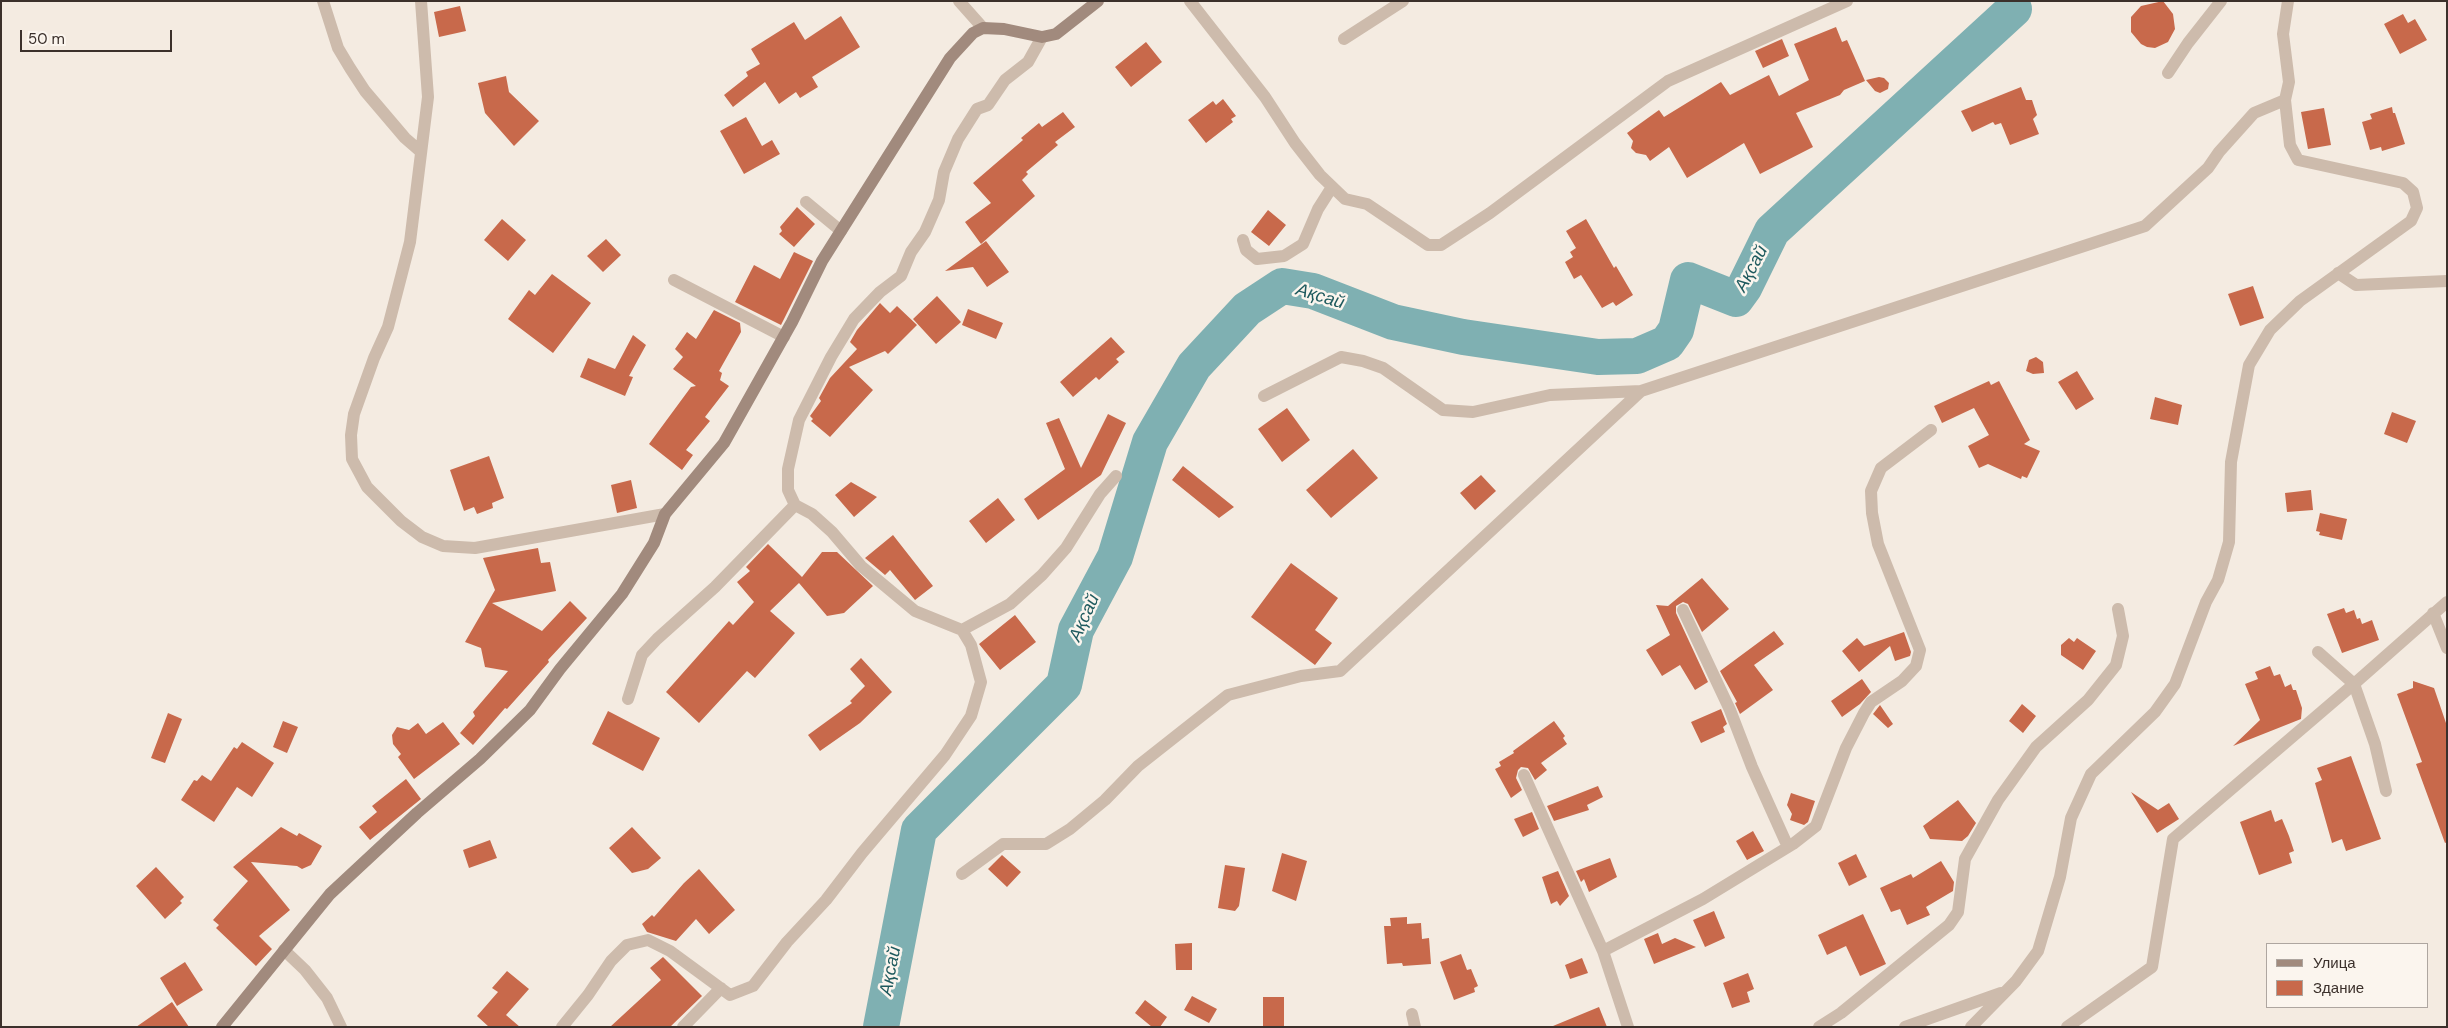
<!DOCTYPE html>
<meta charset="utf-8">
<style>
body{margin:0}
#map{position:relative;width:2448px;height:1028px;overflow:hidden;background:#f4ebe1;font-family:"DM Sans",sans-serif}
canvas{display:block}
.frame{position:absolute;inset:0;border:2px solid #3b302b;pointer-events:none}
.legend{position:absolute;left:2266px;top:943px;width:162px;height:65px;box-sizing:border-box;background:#fbf5ee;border:1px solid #aea6a0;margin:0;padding:6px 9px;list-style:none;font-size:15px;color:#3b302b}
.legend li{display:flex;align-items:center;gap:10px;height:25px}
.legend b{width:25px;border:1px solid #aea6a0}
.scale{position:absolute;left:20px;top:30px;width:152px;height:22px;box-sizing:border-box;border:2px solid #3b302b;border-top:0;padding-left:6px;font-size:15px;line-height:18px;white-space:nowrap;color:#3b302b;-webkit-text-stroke:4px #fbf5ee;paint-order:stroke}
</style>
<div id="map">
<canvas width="2448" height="1028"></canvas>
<div class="frame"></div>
<ul class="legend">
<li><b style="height:6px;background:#a18a7d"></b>Улица</li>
<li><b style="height:14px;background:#c8694b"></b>Здание</li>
</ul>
<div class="scale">50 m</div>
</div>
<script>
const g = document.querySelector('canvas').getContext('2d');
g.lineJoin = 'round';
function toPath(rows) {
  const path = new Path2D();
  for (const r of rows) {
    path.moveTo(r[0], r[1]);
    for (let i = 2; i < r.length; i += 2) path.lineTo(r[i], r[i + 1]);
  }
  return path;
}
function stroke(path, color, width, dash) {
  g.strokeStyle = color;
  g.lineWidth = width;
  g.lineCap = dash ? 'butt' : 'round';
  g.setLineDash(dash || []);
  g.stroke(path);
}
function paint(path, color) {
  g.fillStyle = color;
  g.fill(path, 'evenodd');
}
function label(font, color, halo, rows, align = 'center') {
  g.font = font + ' "DM Sans",sans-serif';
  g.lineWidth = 5;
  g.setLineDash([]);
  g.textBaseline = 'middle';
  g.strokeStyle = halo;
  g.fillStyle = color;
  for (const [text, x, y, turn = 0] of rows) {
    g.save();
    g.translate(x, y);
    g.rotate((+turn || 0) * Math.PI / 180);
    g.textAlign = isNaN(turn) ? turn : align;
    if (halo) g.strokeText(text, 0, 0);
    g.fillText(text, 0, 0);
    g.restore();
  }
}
stroke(toPath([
 [881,1027,919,830,1064,685,1076,630,1115,557,1150,442,1194,366,1247,309,1282,286,1313,291,1393,322,1463,337,1598,357,1637,356,1667,343,1676,330,1688,280,1736,299,1744,288,1772,231,2014,9]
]), '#7fb0b2', 36);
paint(toPath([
 [2163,1,2173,14,2175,29,2168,42,2155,48,2147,47,2141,44,2131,32,2131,17,2141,6],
 [460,6,466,31,439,37,434,12],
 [2403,14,2408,23,2415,19,2427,40,2400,54,2384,24],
 [841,16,860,47,812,77,818,87,800,98,796,92,779,104,765,82,733,107,724,95,748,76,746,72,760,64,751,49,794,22,805,40],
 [1836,27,1842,42,1847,40,1865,81,1844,90,1840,95,1796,113,1813,147,1760,174,1744,143,1687,178,1669,147,1650,161,1646,155,1636,153,1631,148,1633,141,1627,133,1659,110,1664,117,1721,82,1730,95,1769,75,1779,96,1809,80,1794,44],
 [1782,39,1789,56,1763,68,1755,51],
 [1146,42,1162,62,1131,87,1115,67],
 [506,76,509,92,539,121,514,146,485,113,478,83],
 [1879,77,1884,78,1889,83,1888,89,1880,93,1875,91,1866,80],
 [2021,87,2026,100,2032,100,2037,115,2033,119,2039,134,2010,145,2001,123,1995,125,1993,122,1972,132,1961,111],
 [1223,99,1236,116,1231,119,1233,122,1206,143,1188,120,1213,101,1216,105],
 [2392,107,2393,113,2395,113,2405,144,2382,151,2381,147,2370,150,2362,122,2372,119,2370,114],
 [2324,108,2331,145,2308,149,2301,112],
 [1063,112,1075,127,1055,142,1058,145,1026,172,1028,174,1022,180,1035,196,981,244,965,222,991,203,973,183,1023,140,1021,138,1039,123,1042,127],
 [746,117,762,146,772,140,780,154,744,174,720,131],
 [797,207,815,224,794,247,779,234,782,231,780,227],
 [1268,210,1286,225,1269,246,1251,232],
 [502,219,526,240,508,261,484,240],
 [1586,219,1614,268,1616,266,1633,295,1616,306,1613,302,1602,308,1581,275,1574,279,1565,262,1573,257,1570,252,1576,248,1566,231],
 [606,239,621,255,603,272,587,256],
 [986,241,1009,272,987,287,973,267,945,271],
 [794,252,813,261,781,325,735,302,754,265,780,279],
 [552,274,591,303,553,353,508,319,529,290,535,295],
 [2253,286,2264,318,2240,326,2228,294],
 [937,296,961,322,936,344,913,319],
 [880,303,890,313,897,306,917,325,888,354,885,351,849,367,873,390,830,437,811,421,813,419,810,416,821,401,819,398,830,378,857,349,850,342,857,330],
 [968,309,1003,323,996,339,962,325],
 [714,310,740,323,741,332,719,371,722,373,720,380,729,386,705,417,710,421,686,450,693,455,682,470,649,444,691,387,696,386,673,369,683,357,675,349,687,332,696,339],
 [633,335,646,345,629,376,633,377,625,396,580,377,588,358,615,369],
 [1111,337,1125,352,1116,359,1119,362,1099,380,1096,377,1073,397,1060,382],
 [2036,357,2043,362,2044,373,2033,374,2026,371,2029,360],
 [2077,371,2094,399,2076,410,2058,382],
 [1989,381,1991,385,1999,381,2030,440,2024,444,2040,451,2027,478,2022,476,2021,479,1988,464,1979,468,1968,446,1989,435,1974,408,1942,423,1934,406],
 [2155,397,2182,405,2178,425,2150,419],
 [1287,408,1310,440,1282,462,1258,429],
 [2392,412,2416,421,2407,443,2384,434],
 [1108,414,1126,423,1101,475,1038,520,1024,499,1065,469,1046,423,1059,418,1081,468],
 [1353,449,1378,478,1331,518,1306,490],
 [489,456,504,498,492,503,493,508,477,514,474,507,464,511,450,470],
 [1183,466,1234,507,1219,518,1172,480],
 [1481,475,1496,491,1475,510,1460,493],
 [631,480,637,508,617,513,611,485],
 [851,482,877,497,854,517,835,495],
 [2311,490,2313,510,2287,512,2285,493],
 [998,498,1015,520,986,543,969,521],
 [2320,513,2347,519,2342,540,2319,535,2320,532,2316,531],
 [893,535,933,586,915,600,890,570,885,575,865,558],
 [768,544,802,577,822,552,837,552,873,586,844,613,827,616,799,583,770,611,795,633,755,678,747,671,699,723,666,692,729,621,733,625,754,602,737,582,750,571,746,567],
 [538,548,541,563,550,562,556,591,492,603,542,631,570,601,587,618,548,660,549,662,507,709,505,708,473,745,460,733,475,716,473,712,508,671,485,667,481,648,465,642,495,590,483,558],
 [1291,563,1338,598,1315,630,1332,643,1315,665,1251,617],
 [1702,578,1729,609,1702,632,1688,604,1683,602,1676,606,1676,613,1708,682,1695,690,1680,665,1662,676,1646,650,1670,635,1656,605,1668,606],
 [2344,608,2346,613,2354,610,2357,619,2360,618,2362,624,2372,620,2379,640,2342,653,2327,614],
 [1015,615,1036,642,1000,670,979,644],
 [1774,631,1784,644,1754,665,1773,690,1740,714,1735,703,1737,702,1720,671],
 [1904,632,1911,652,1910,656,1895,661,1890,646,1859,672,1842,651,1857,638,1864,646],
 [2069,638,2074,642,2077,638,2096,651,2083,670,2061,655,2061,645],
 [861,658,892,692,860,723,820,751,808,735,852,703,850,701,865,686,850,669],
 [2270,666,2274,676,2280,674,2285,687,2291,684,2293,690,2296,690,2302,708,2301,719,2233,746,2260,720,2245,684,2258,679,2255,672],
 [1862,679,1871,692,1860,704,1842,717,1831,701],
 [2413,681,2434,688,2447,726,2447,842,2445,843,2416,764,2422,762,2397,694,2413,688],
 [2022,704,2036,716,2023,733,2009,721],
 [1880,705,1893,724,1888,728,1873,714],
 [1721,709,1727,724,1723,727,1725,732,1701,743,1691,722],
 [608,711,660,738,643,771,592,744],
 [168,713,182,719,165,763,151,758],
 [283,721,298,727,287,753,273,747],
 [1554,721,1565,736,1563,738,1567,744,1541,763,1547,770,1535,780,1528,768,1521,767,1518,770,1516,778,1522,790,1511,798,1495,769,1501,766,1499,762,1514,753,1513,751],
 [443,722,460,744,414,779,398,757,401,754,393,744,392,735,397,727,409,730,418,723,426,734],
 [242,742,274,763,252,797,237,787,214,822,181,800,194,780,197,781,202,775,211,781,234,747,237,749],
 [2351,756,2381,839,2346,851,2342,839,2332,843,2315,783,2322,780,2317,768],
 [406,779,421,799,370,840,359,827,377,812,372,806],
 [1598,786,1603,797,1587,805,1589,810,1554,821,1547,806],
 [2131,792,2158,810,2169,803,2179,819,2157,833],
 [1791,793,1815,801,1808,822,1804,825,1790,820,1792,814,1787,805],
 [1958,800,1976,823,1968,836,1962,841,1930,839,1923,826],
 [2271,810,2275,822,2282,819,2289,836,2294,851,2289,853,2292,863,2259,875,2240,822],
 [1532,812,1539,829,1523,837,1514,819],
 [281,827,297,836,299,833,322,846,311,865,302,869,297,866,251,862,290,910,259,936,272,949,256,966,216,928,219,925,213,920,248,881,233,867],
 [632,827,661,858,648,869,632,873,609,848],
 [1753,831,1764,851,1747,860,1736,841],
 [490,840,497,858,469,868,463,850],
 [1282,853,1307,861,1296,901,1272,891],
 [1856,854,1867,877,1849,886,1838,863],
 [1002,855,1021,872,1007,887,988,869],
 [1610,858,1617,877,1589,892,1584,879,1581,882,1576,871],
 [1941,861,1954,882,1953,891,1926,907,1930,915,1907,925,1900,909,1891,912,1880,888,1911,874,1913,878],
 [1225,865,1245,868,1239,906,1235,911,1218,908],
 [156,867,184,897,180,901,182,903,165,919,136,886],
 [699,869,735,910,709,934,696,919,676,941,647,932,642,924,652,915,654,917,684,883],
 [1558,871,1569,896,1560,906,1557,901,1551,904,1542,877],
 [1714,911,1725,938,1705,947,1693,920],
 [1863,914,1886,964,1860,976,1846,946,1827,955,1818,935],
 [1407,917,1407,924,1421,923,1422,939,1429,938,1431,964,1403,966,1402,963,1387,964,1384,926,1391,926,1390,918],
 [1658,933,1662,944,1675,938,1696,947,1654,964,1644,939],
 [1192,943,1192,970,1176,970,1175,944],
 [1461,954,1467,970,1471,969,1478,986,1474,988,1475,992,1454,1000,1440,962],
 [663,957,702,996,670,1027,610,1027,661,980,650,968],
 [1582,958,1588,973,1570,979,1565,965],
 [185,962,203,990,177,1006,160,978],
 [507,971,529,989,506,1015,520,1027,489,1027,477,1016,498,992,492,988],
 [1748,973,1754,989,1747,992,1750,1002,1732,1008,1723,983],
 [1192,996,1217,1009,1209,1023,1184,1010],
 [1263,997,1284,997,1284,1027,1263,1027],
 [1145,1000,1167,1017,1160,1027,1152,1027,1135,1013],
 [172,1002,189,1027,136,1027],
 [1599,1007,1607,1027,1553,1027,1553,1026]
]), '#c8694b');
stroke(toPath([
 [323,1,338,48,350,68,365,91,405,138,420,151],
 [421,1,428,97,410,242,388,327,374,358,354,414,351,435,352,459,367,487,401,521,422,537,443,546,475,548,665,514],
 [959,1,983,28],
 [1190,1,1265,97,1295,143,1320,175,1345,199,1367,204,1428,245,1441,245,1490,213,1668,81,1847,1],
 [1344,39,1403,1],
 [2168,73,2188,43,2221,1],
 [806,202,841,231],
 [1243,240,1246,250,1257,259,1284,256,1303,244,1318,209,1332,187],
 [2338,273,2356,285,2447,281],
 [674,280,784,337],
 [1264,396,1341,357,1363,361,1383,368,1443,410,1473,412,1550,395,1641,391],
 [1683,610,1730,710,1752,767,1788,847],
 [2433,613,2447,648],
 [962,630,1010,604,1042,575,1066,548,1100,494,1116,476],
 [2318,652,2354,684,2375,744,2386,791],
 [628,699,642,655,657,639,715,587,795,505],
 [1524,775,1603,951,1628,1027],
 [962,874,1003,844,1046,844,1070,829,1105,800,1138,766,1228,695,1301,676,1340,671,1641,391,2145,226,2208,168,2219,152,2254,113,2285,100],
 [284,950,305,970,327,998,341,1027],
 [1603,951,1703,899,1793,844,1816,826,1846,748,1864,713,1871,702,1902,681,1916,666,1920,650,1878,544,1872,513,1871,491,1881,468,1931,430],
 [1412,1014,1415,1027],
 [562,1027,588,995,611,961,627,945,648,940,670,951,730,995,753,986,787,942,826,900,862,853,945,755,971,716,981,682,971,645,962,630,915,611,861,566,832,532,812,514,795,505,788,490,788,469,799,420,831,357,854,319,880,292,901,276,911,252,925,232,939,200,944,172,958,139,977,109,988,105,1005,80,1028,62,1042,37],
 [683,1027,721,988],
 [1819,1027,1841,1013,1949,925,1958,912,1965,859,1998,800,2036,747,2088,700,2116,665,2123,636,2118,609],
 [1905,1027,2001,993],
 [1971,1027,2016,981,2038,951,2060,877,2071,818,2091,774,2155,712,2175,684,2206,602,2218,580,2229,542,2231,462,2249,365,2270,330,2300,301,2411,221,2417,208,2413,192,2403,183,2298,160,2290,145,2285,100,2289,82,2283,34,2288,1],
 [2067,1027,2152,967,2173,839,2354,684,2447,602]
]), '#cdbbac', 12);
stroke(toPath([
 [222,1027,330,894,417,813,480,759,530,710,560,669,622,594,654,543,665,514,724,443,792,322,822,261,950,58,973,33,983,28,1004,29,1042,37,1056,34,1098,1]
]), '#a18a7d', 12);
label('italic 18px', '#1f5a5e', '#fbf5ee', [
 ["Ақсай",1752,269,-62],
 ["Ақсай",1320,297,17],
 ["Ақсай",1085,618,-66],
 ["Ақсай",891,971,-79]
]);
</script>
